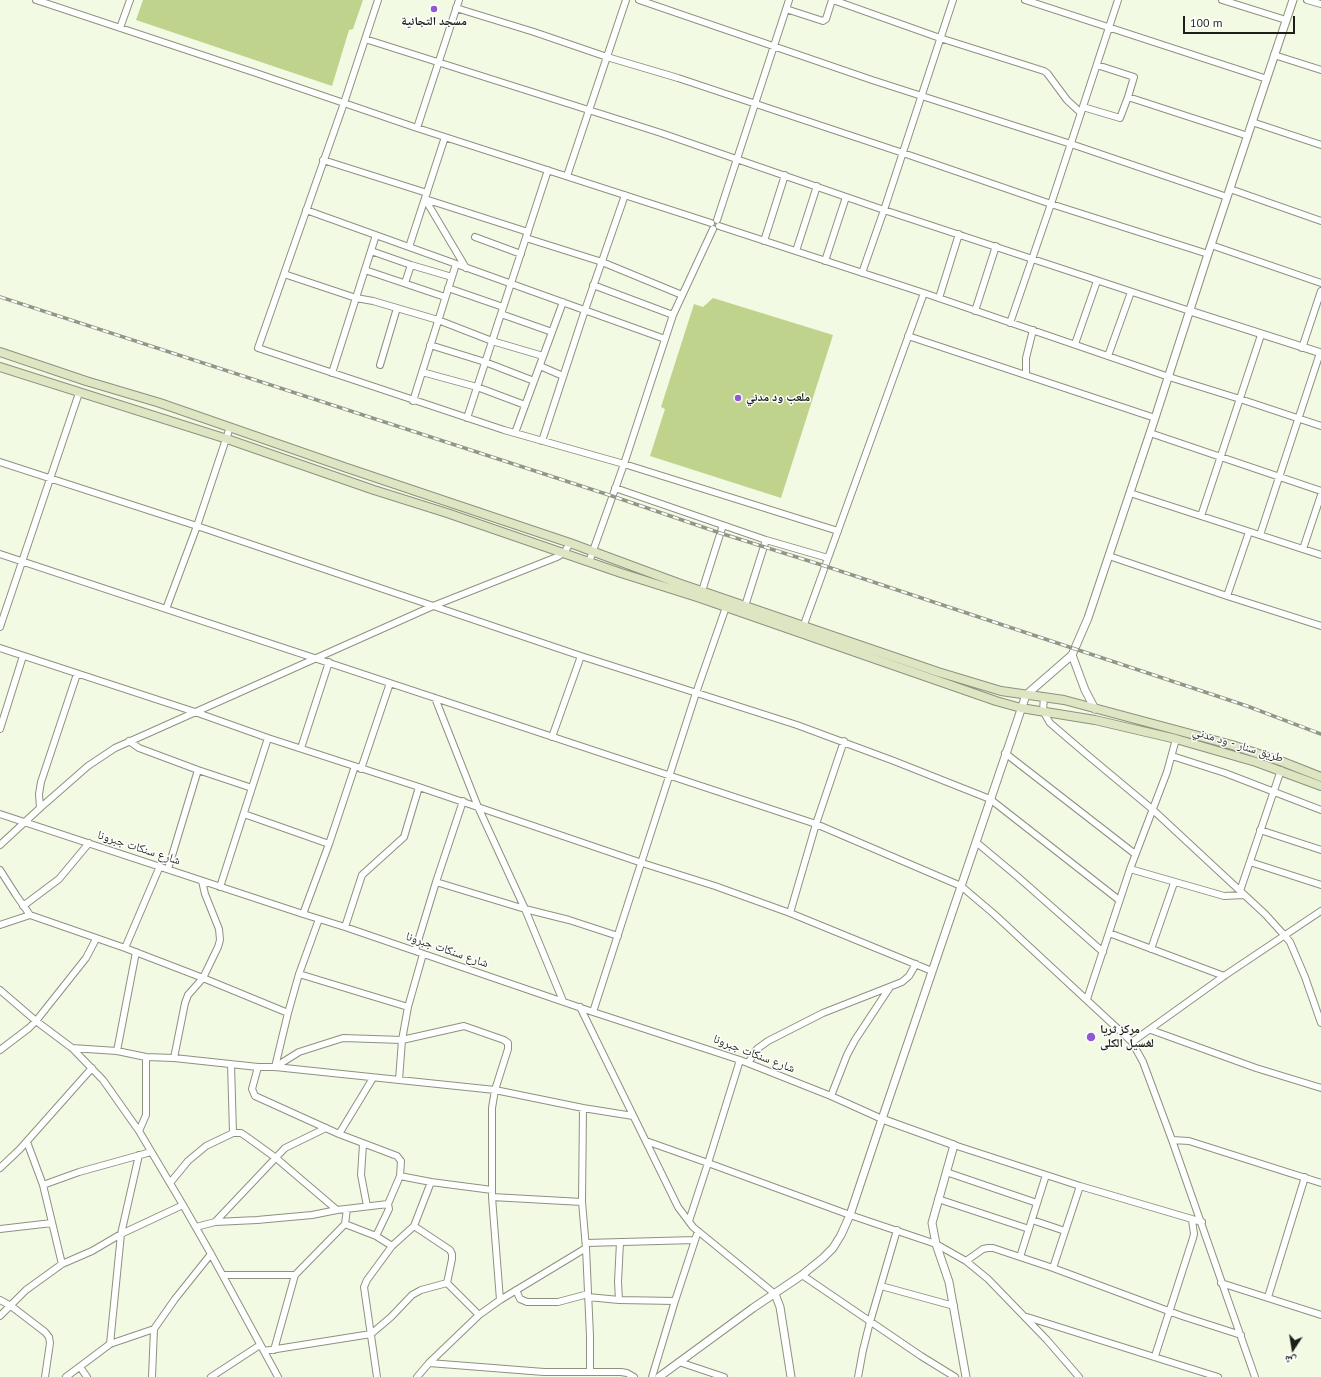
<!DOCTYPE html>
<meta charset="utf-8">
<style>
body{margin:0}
#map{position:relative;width:1321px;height:1377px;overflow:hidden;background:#f3fae4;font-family:"PT Sans","Noto Naskh Arabic",sans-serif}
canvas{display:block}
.north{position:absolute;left:1273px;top:1329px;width:40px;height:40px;-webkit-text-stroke:3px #fff;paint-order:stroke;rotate:192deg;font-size:11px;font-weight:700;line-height:16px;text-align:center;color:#1d1f17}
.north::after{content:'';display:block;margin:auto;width:14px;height:18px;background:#1d1f17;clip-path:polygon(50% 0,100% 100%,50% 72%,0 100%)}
.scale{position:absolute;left:1183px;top:16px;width:112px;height:18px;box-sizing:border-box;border:2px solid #1d1f17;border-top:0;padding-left:5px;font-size:12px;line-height:14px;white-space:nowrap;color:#1d1f17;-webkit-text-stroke:3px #fff;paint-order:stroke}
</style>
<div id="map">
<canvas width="1321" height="1377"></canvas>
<div class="north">ش</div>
<div class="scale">100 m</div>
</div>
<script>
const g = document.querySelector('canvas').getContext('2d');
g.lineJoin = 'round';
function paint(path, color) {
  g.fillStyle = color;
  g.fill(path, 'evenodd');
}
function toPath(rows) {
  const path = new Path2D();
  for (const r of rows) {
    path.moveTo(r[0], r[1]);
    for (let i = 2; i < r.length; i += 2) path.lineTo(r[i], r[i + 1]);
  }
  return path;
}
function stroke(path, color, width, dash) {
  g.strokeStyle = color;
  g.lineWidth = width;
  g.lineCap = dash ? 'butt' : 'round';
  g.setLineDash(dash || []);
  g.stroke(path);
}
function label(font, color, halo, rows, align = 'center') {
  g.font = font + ' "PT Sans","Noto Naskh Arabic",sans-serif';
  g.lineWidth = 3;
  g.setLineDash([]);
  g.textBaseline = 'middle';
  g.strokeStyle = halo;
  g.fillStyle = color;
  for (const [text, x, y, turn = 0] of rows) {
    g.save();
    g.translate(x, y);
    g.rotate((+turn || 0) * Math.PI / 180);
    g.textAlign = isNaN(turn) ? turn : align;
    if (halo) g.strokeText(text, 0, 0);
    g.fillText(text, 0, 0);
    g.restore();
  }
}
paint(toPath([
 [143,0,363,0,353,29,349,30,332,86,136,20],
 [713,298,833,335,781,498,650,456,665,409,661,407,694,304,703,307]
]), '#c0d38c');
const minor = toPath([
 [36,0,256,73,417,128,711,223],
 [378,0,344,103,258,348,504,430,624,464,838,531],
 [639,0,872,80,1071,144,1227,197],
 [833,0,940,38,1044,71,1047,73,1067,100,1081,113],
 [1025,0,1267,79],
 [1222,0,1286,20],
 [1307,0,1321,4],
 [456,8,534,32,607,57,678,78,903,153,1051,204,1208,254],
 [786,9,823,21,826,19,832,0],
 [120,28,130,0],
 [365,39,661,133,884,210,1190,311],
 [1274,55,1321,70],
 [1128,97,1248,136],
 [1083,107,1120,118,1128,97,1134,77,1097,65],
 [1252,122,1321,145],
 [417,128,459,0],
 [323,160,427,193],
 [567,176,626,0],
 [1230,189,1321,221],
 [425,199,528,232],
 [425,199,466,268],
 [306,210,665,339],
 [717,220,789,0],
 [719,226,924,293,1169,377,1240,399,1321,426],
 [475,237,521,254],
 [526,238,602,262,682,295],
 [764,241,785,175],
 [1211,245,1321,283],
 [409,247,445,137],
 [796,251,817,186],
 [374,252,411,265],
 [825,261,846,197],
 [365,270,445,297],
 [862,273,884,210,953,0],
 [284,274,356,298,373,301,438,320,492,341,543,356],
 [405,283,411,265,452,277],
 [593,285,673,315],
 [448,288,503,307],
 [939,298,959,234],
 [975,311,996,246],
 [501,314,552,332],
 [1010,323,1051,204,1118,0],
 [908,336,1155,418],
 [1075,344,1097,281],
 [430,345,485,362,534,381],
 [1302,348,1321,291],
 [1108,356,1131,292],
 [380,365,397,308],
 [540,366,563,376],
 [422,372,477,387,525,405],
 [332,373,376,235],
 [1026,375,1026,358,1033,330],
 [413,401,456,264],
 [467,418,548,170],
 [515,433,563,302],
 [1150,433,1321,491],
 [542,441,585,310,625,195],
 [0,462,197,526,581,656,797,725,894,761,990,799,1119,900],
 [615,488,766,540,828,558],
 [1130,493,1321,555],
 [1201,516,1261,335],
 [1260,535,1320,353],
 [1303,549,1321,495],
 [0,554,816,824,961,886,994,914,1132,1042,1143,1062,1172,1140,1255,1377],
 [1109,556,1227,596,1321,626],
 [589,562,624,464,673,315,713,229],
 [702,591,723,525],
 [1227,596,1249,532],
 [745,606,766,540],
 [166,609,197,526,230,427],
 [0,627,79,393],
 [802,630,924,293],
 [0,648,195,712,268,738,419,787,642,863,715,886,790,913,932,971],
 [1044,697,1043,711,1050,723,1085,753,1152,809,1265,914,1285,936,1290,942,1305,977,1321,1023],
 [435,698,478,807,525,909,563,1001],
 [0,729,23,656],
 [552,737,581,656],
 [129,741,139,748,198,770,252,788],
 [301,748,329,662],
 [1005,753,1135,854],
 [1172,756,1225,773,1321,810],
 [361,769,390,683],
 [40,808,39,794,41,782,77,674],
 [0,814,303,914,345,927,593,1012,740,1060,831,1096,882,1119],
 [244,814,329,844],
 [1260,830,1321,850],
 [976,842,1018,877,1103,952],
 [0,845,40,808,88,766,115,748,433,606,557,557,564,553,570,543],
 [1250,862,1321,885],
 [168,869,198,770],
 [1130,869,1224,896,1244,895],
 [0,870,16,895,30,915],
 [436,882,525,909,569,920,618,936],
 [220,887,268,738],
 [1240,891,1281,770],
 [23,906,59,879,89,843],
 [790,913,816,824,844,741],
 [303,914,329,844,355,766],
 [0,925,30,915,125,948,203,978,288,1013],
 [345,927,362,875,404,837,419,787],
 [1109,933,1224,976],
 [125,948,160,866],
 [1151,949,1174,883],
 [415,951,436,882,463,801],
 [299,974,408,1007],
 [0,990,36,1021,72,1048,103,1080,139,1131,183,1205,211,1254,278,1377],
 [1087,999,1130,869,1167,772,1176,739],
 [580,1007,678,1207,693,1227,775,1294],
 [593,1012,696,693,726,607],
 [1151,1030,1256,1068,1321,1088],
 [1132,1042,1224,976,1321,911],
 [72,1048,117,1051,146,1057,174,1058,258,1067,275,1067,495,1090,583,1108,633,1116],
 [0,1050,29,1028,36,1021,86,958,96,939],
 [117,1051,136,952],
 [174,1058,185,1003,188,995,203,978,218,947,220,940,219,929,205,894,202,881],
 [748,1063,757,1049,768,1041,823,1013,902,982,909,976,916,964],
 [231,1064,233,1133],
 [275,1067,299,1052,343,1038,402,1040,464,1026,504,1040,508,1043,508,1049,495,1090,492,1108,492,1197,500,1300],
 [275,1067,288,1013,299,974,319,919],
 [399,1080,402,1040,408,1007,423,954],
 [831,1096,847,1055,855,1040,890,987],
 [583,1108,582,1202,586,1248,590,1336,590,1372],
 [139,1131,146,1115,146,1057],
 [339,1134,373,1078],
 [1172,1140,1189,1141,1321,1183],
 [646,1141,708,1163,850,1215,936,1244,966,1261,988,1279,1047,1340,1079,1377],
 [27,1142,43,1185,62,1264],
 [363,1144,361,1175,367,1206],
 [954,1145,1080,1186,1202,1222],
 [0,1168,20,1149,92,1068],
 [946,1172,1037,1203],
 [400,1176,431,1182,492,1190],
 [170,1183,188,1161,206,1146,233,1133,241,1133,247,1137,276,1158,337,1210],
 [43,1185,79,1172,151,1152],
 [492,1197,582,1202],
 [938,1199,1029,1229],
 [1032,1220,1065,1231],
 [689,1221,708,1163,740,1060],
 [215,1222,257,1220,312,1215,337,1210,388,1204,400,1176,401,1161,397,1156,339,1134,255,1096,252,1089,258,1067],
 [345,1224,376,1236,392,1246],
 [196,1227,215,1222,285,1148,326,1128],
 [0,1229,52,1223],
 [376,1236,389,1209,388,1204],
 [586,1243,695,1240],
 [1020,1257,1046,1175],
 [966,1261,983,1249,988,1248,993,1248,1053,1268,1182,1316,1241,1335],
 [1053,1268,1080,1186],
 [223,1275,295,1275],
 [802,1275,921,1356,955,1377],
 [447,1283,479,1315],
 [1221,1283,1321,1315],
 [881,1286,954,1306],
 [516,1290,520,1299,527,1302,558,1302,588,1294],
 [588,1297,619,1300,675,1301],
 [1268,1297,1305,1177],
 [0,1300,11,1306,45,1332,49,1337,50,1343,45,1377],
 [619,1300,618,1282,620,1242],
 [0,1316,26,1290,62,1264,92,1251,121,1234,183,1205],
 [1027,1317,1218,1377],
 [110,1344,121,1234,139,1155],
 [274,1350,295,1275,345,1224,347,1209],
 [264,1351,371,1334,391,1317,412,1295,421,1290,447,1283,452,1259,452,1254,450,1250,414,1226],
 [1155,1356,1193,1238,1194,1234,1192,1220],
 [679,1362,724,1377],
 [429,1363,544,1372,621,1372,627,1373,634,1377],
 [80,1367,87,1377],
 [66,1377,110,1344,154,1329],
 [152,1377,154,1329,175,1299,211,1254],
 [211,1377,260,1345],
 [377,1377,364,1287,367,1280,392,1246,414,1226,431,1182],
 [417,1377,429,1363,479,1315,500,1300,586,1248],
 [652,1377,675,1301,698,1231],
 [858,1377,863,1350,870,1322,897,1230]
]);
const tertiary = toPath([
 [1190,311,1321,353],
 [1072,655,1085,690,1095,709],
 [882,1119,954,1145,932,1223,936,1244,949,1282,966,1377],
 [775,1294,780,1307,791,1377],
 [659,1377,753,1308,802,1275,823,1258,833,1248,841,1235,850,1215,882,1119,1026,695,1072,655,1088,618,1155,418,1208,254,1293,0]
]);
const secondary = toPath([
 [0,352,86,381,160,403,347,468,570,543,678,583,938,672,1001,691,1064,700,1232,745,1283,762,1321,777],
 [0,367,227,439,374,490,447,513,621,573,700,598,996,701,1021,708,1095,720,1176,739,1256,762,1321,786]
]);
stroke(minor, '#8c927f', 8);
stroke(tertiary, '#8c927f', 9);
stroke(secondary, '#8c927f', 10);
stroke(minor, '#fff', 6);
stroke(tertiary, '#fff', 7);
stroke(secondary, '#dde5c3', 8);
const rail = toPath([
 [0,297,612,496,720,533,825,566,1247,706,1321,734]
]);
stroke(rail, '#929687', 3.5);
stroke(rail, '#fff', 2, [6]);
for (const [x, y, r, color] of [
 [434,9,4,"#8e59d2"],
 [738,398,4,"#8e59d2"],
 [1091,1037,5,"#8e59d2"]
]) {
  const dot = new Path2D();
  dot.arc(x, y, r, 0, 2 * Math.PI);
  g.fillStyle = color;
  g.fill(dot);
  stroke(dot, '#fff', 1.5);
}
label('bold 12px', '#1d1f17', '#fff', [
 ["مسجد التجانية",434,22,"center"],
 ["ملعب ود مدني",746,398],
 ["مركز ثريا",1100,1030],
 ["لغسيل الكلى",1100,1044]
], 'left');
label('12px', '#1d1f17', '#fff', [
 ["طريق سنار - ود مدني",1238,745,17],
 ["شارع سنكات جبرونا",139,848,18],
 ["شارع سنكات جبرونا",447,950,19],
 ["شارع سنكات جبرونا",754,1054,21]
]);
</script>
